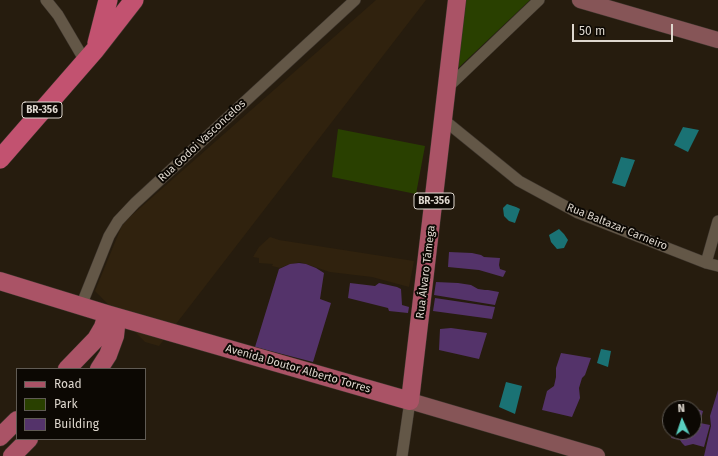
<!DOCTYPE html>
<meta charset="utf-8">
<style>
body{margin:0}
#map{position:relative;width:718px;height:456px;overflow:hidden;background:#261c0e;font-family:"Fira Sans",sans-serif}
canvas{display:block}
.legend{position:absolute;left:16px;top:368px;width:130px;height:72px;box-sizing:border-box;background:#0c0803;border:1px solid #605b54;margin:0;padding:5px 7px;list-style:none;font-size:12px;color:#ded7ce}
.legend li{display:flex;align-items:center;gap:8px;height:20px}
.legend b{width:20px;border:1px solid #605b54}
.north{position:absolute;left:662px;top:400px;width:40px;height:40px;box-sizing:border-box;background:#0c0803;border:1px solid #605b54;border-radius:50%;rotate:357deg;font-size:11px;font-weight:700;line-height:16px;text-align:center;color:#ded7ce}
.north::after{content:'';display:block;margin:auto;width:14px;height:18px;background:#59cebf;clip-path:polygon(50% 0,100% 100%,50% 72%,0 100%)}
.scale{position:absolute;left:572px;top:24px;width:101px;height:18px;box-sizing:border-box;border:2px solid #ded7ce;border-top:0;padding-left:5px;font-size:12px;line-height:14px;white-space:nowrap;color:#ded7ce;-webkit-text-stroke:3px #0c0803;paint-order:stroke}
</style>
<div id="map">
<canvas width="718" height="456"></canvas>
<ul class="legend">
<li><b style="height:5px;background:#aa5366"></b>Road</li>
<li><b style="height:11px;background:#294000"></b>Park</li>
<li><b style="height:11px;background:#54336a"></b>Building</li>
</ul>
<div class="north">N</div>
<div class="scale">50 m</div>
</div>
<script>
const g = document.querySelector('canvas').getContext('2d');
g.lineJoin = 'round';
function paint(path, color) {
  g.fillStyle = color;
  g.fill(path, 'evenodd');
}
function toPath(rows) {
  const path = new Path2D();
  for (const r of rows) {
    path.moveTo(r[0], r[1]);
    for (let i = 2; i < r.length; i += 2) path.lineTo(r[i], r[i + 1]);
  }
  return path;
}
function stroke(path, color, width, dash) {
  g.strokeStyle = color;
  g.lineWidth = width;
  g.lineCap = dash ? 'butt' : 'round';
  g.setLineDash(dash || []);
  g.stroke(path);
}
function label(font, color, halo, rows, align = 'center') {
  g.font = font + ' "Fira Sans",sans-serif';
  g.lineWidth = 4;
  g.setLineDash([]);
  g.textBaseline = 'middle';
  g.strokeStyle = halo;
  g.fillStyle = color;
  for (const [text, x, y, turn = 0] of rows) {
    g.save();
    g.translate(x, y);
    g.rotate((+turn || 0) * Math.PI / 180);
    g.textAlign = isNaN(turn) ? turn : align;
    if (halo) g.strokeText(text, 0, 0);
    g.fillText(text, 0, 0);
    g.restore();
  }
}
paint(toPath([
 [376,0,426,0,159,346,145,342,95,291,123,223],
 [270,237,279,240,414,261,409,287,372,277,330,272,300,262,285,266,280,268,272,266,273,264,259,263,259,258,253,257,259,247]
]), '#30220e');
paint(toPath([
 [466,0,530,0,455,71],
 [338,129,425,146,416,194,332,177]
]), '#294000');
paint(toPath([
 [683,127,699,130,688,152,674,145],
 [621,157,635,160,625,187,612,183],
 [507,204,516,207,520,209,515,223,509,221,504,216,503,208],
 [559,229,564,234,568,240,564,248,557,249,551,242,549,235],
 [601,349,611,351,608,367,597,363],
 [506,382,522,386,515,414,499,407]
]), '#1a7274');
paint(toPath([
 [449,252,472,253,481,255,484,257,500,258,499,265,500,269,506,271,503,277,479,270,448,267],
 [299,263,306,264,316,268,324,273,320,299,331,303,313,362,255,347,279,269,290,264],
 [436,282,458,283,471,285,478,289,485,290,488,290,499,292,495,305,434,295],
 [350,283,375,286,379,283,397,287,401,289,402,305,409,307,408,313,389,311,388,308,348,298],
 [435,298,495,307,492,319,433,311],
 [451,328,487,333,479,359,439,350,440,329],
 [561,353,591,358,585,375,582,378,579,388,580,398,572,417,542,410,547,391,554,386,556,377,556,368],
 [718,390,718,456,704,456,711,426,710,416],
 [694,408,703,411,700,423,710,425,704,447,693,444,685,446,682,443,680,440,671,438,673,432,694,432]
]), '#54336a');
const minor = toPath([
 [46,0,58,15,85,61],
 [447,88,539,0],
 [444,120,519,181,578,213,706,263,718,266],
 [706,263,718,221],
 [81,306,109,236,118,221,135,203,355,0],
 [402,456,410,401]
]);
const secondary = toPath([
 [580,0,718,40],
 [410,401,597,456]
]);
const primary = toPath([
 [0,281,107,314,410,401,457,0],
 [67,369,96,339,103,327,107,314],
 [99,369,108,355,115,336,117,317],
 [0,437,17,420],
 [12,456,29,439]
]);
const trunk = toPath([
 [97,43,108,0],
 [0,159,95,50,134,0]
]);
stroke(minor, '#3d352d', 12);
stroke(secondary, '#3d352d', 17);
stroke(primary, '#3d352d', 19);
stroke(trunk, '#3d352d', 20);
stroke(minor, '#635747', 11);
stroke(secondary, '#865557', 16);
stroke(primary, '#aa5366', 18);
stroke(trunk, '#c25270', 19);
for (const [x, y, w] of [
 [42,110,40],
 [434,201,40]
]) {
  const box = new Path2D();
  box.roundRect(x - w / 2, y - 8, w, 16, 3);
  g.fillStyle = '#0c0803';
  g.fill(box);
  stroke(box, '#ded7ce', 1);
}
label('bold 10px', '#ded7ce', null, [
 ["BR-356",42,110],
 ["BR-356",434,201]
]);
label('11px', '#ded7ce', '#0c0803', [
 ["Rua Godoi Vasconcelos",202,141,-43],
 ["Rua Baltazar Carneiro",617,227,22],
 ["Rua Álvaro Támega",426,272,-83],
 ["Avenida Doutor Alberto Torres",298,369,16]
]);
</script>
